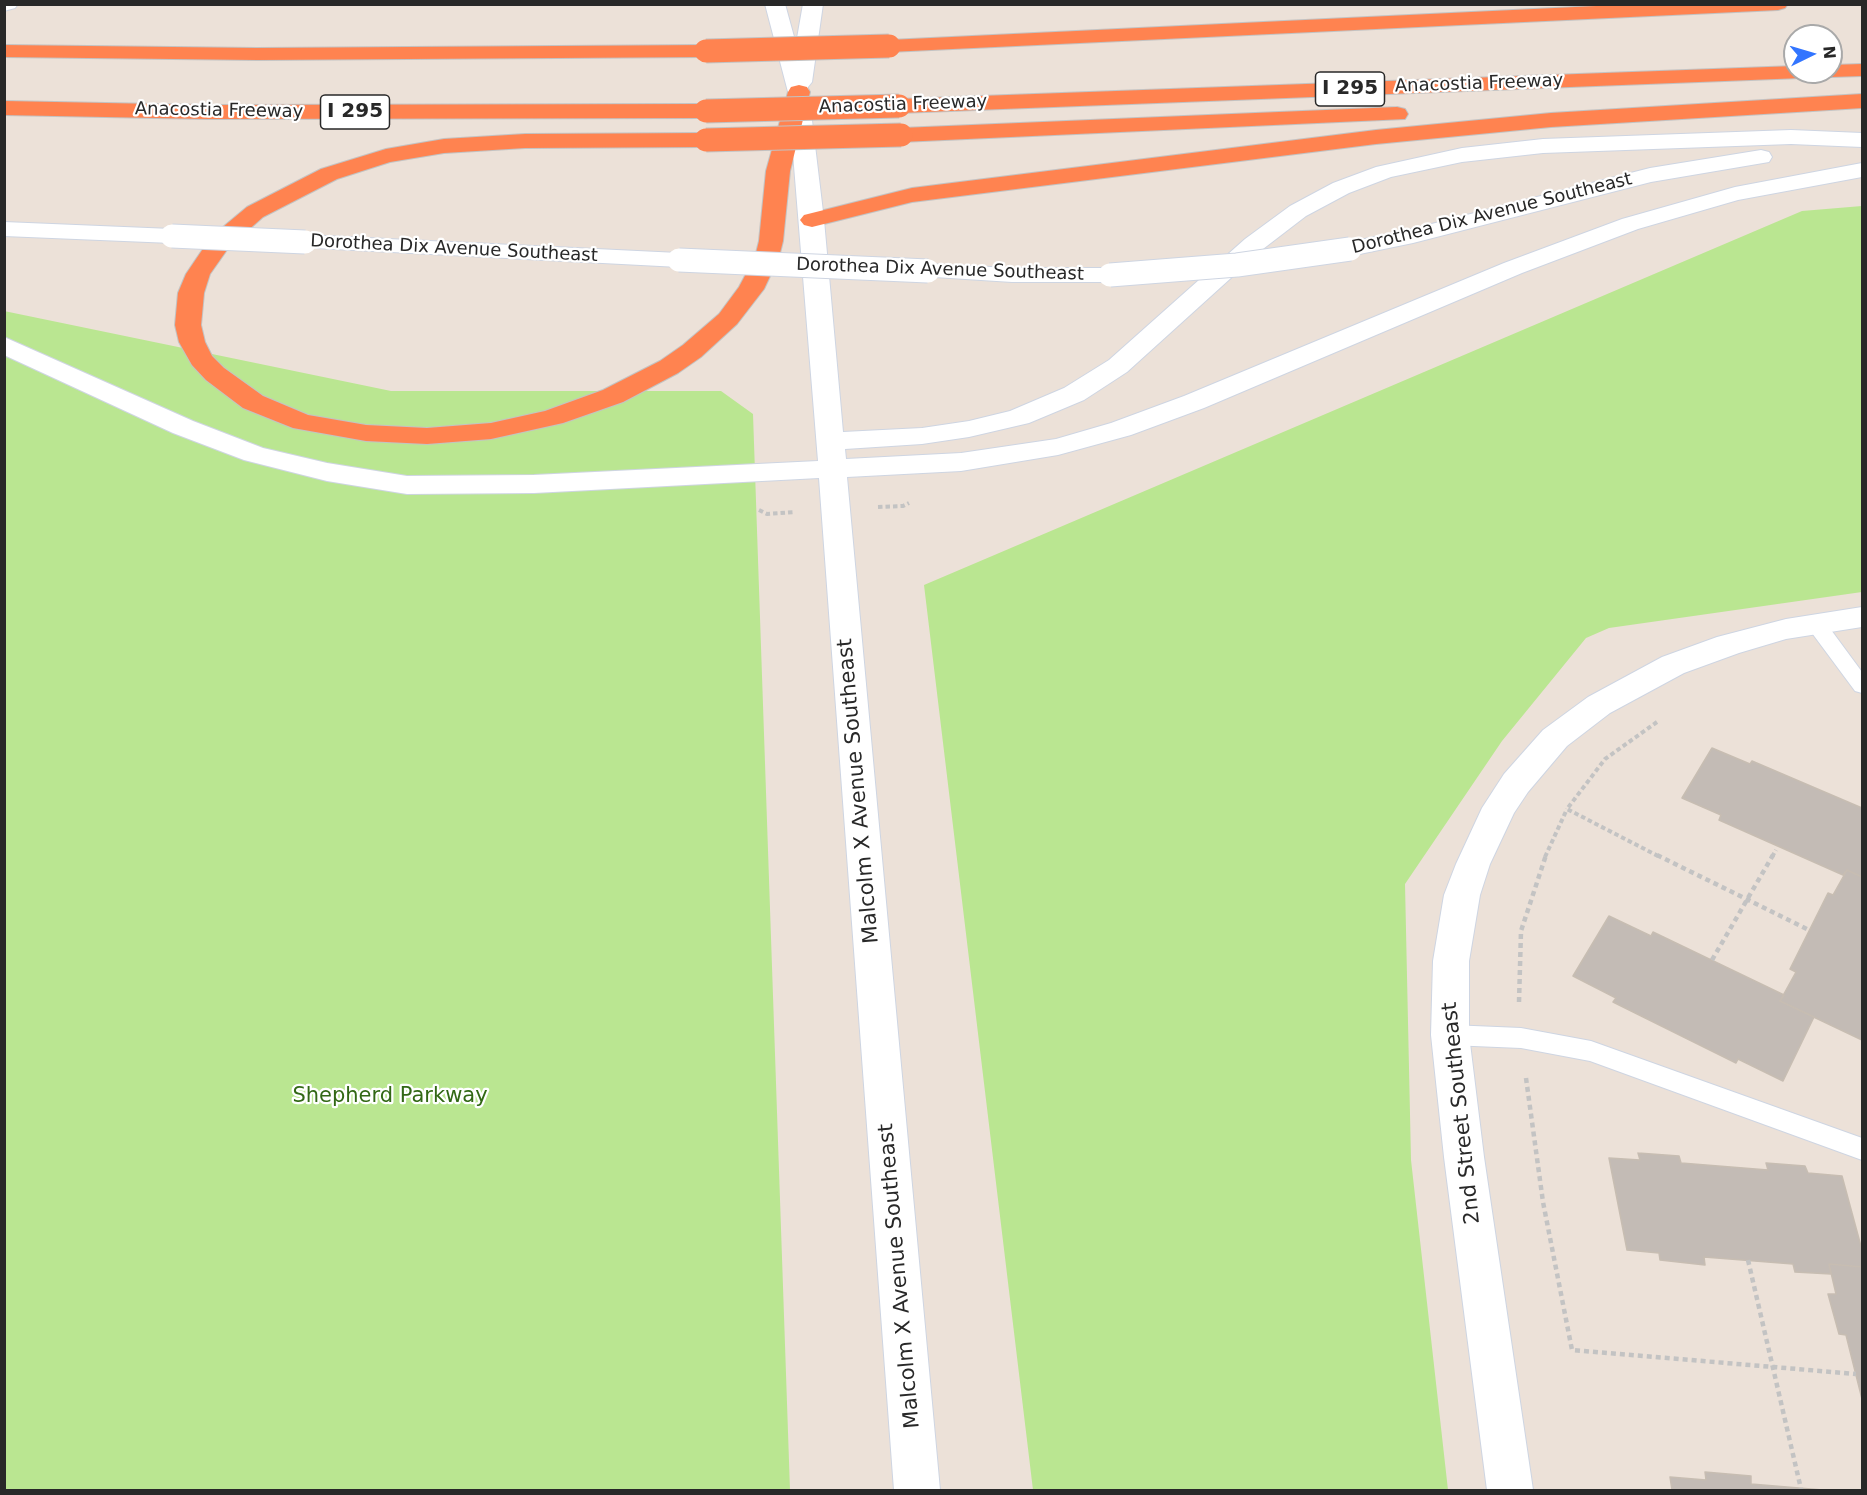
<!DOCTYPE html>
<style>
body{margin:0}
#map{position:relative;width:1867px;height:1495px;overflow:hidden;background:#ece1d8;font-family:"DejaVu Sans",sans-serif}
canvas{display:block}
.frame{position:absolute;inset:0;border:6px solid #282828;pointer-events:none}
.north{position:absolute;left:1783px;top:24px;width:60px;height:60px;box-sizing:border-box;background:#fff;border:2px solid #a9a9a9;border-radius:50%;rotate:85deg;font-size:16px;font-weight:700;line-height:24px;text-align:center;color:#282828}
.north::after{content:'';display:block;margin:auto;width:21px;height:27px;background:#3275ff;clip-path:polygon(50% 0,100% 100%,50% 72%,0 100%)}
</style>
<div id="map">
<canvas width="1867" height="1495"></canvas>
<div class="frame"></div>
<div class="north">N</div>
</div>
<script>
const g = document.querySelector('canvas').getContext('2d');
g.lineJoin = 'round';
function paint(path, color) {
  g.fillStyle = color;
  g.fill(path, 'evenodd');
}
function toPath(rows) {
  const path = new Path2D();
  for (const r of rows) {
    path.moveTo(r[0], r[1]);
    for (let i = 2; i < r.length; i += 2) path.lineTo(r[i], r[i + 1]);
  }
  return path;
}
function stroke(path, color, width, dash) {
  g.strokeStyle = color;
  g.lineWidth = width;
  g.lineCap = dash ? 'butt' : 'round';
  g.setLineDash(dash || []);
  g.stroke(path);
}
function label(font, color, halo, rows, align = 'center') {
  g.font = font + ' "DejaVu Sans",sans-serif';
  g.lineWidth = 4.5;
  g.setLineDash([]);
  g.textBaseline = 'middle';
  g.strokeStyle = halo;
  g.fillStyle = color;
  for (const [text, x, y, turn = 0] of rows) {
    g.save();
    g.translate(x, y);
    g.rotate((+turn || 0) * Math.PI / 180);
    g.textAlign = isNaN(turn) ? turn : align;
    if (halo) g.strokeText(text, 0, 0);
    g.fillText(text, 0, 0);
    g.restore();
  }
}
paint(toPath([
 [1862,206,1862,592,1609,628,1586,638,1502,741,1405,884,1411,1160,1448,1490,1033,1490,924,585,1802,211],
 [4,311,391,391,721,391,753,414,790,1490,5,1490]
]), '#bae691');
const building = toPath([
 [1712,748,1750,764,1752,761,1862,808,1862,877,1847,870,1843,875,1719,820,1721,815,1682,798,1712,748],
 [1847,870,1862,877,1862,1040,1780,1001,1796,972,1790,969,1828,893,1833,895,1847,870],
 [1609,916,1651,936,1653,932,1784,995,1780,1001,1814,1017,1783,1081,1738,1059,1736,1063,1613,1002,1616,998,1573,976,1609,916],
 [1638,1153,1679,1156,1681,1163,1768,1170,1766,1163,1805,1166,1808,1173,1842,1176,1862,1250,1862,1267,1829,1264,1831,1274,1795,1272,1793,1264,1704,1257,1705,1265,1660,1260,1659,1253,1627,1250,1609,1158,1640,1160,1638,1153],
 [1829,1264,1862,1267,1862,1399,1846,1335,1839,1334,1828,1294,1836,1294,1829,1264],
 [1705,1472,1751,1476,1751,1484,1823,1490,1672,1490,1670,1477,1706,1480,1705,1472]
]);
paint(building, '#c3bbb5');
stroke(building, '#c7bdb2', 1.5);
const lane = toPath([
 [1816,617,1823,619,1862,672,1862,693,1855,691,1809,629,1806,624,1809,619,1816,617],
 [1450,1025,1521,1028,1591,1041,1862,1138,1862,1160,1590,1061,1521,1048,1450,1045,1441,1042,1438,1035,1441,1028,1450,1025]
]);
const street = toPath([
 [1862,607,1862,627,1786,639,1739,653,1684,673,1610,713,1567,746,1528,792,1514,813,1490,864,1480,895,1469,961,1469,1035,1484,1157,1533,1490,1487,1490,1444,1157,1431,1035,1433,961,1444,895,1456,864,1482,808,1504,774,1543,730,1588,697,1662,657,1717,637,1786,619,1862,607]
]);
const secondary = toPath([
 [4,4,18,4,15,8,4,11,4,4],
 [765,4,785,4,796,44,803,4,823,4,812,82,808,87,824,220,843,432,922,428,969,421,1010,411,1064,388,1109,360,1245,239,1290,206,1333,183,1376,167,1462,148,1543,139,1791,130,1862,133,1862,147,1791,144,1543,153,1462,162,1391,177,1349,193,1306,216,1263,249,1127,372,1084,400,1029,423,969,437,922,444,845,449,846,459,961,453,1056,439,1111,423,1184,396,1504,263,1622,219,1735,187,1862,163,1862,177,1738,200,1638,229,1522,273,1204,408,1131,435,1058,455,961,471,847,477,940,1490,894,1490,819,478,534,493,407,494,327,481,244,460,173,433,4,355,4,337,193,421,263,448,327,463,407,476,534,475,818,461,788,92,765,4],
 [1761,150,1769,152,1772,157,1769,162,1651,182,1413,243,1350,256,1341,254,1338,249,1341,244,1412,229,1650,168,1761,150],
 [4,222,172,229,181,231,184,236,181,241,172,243,4,236,4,222],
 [305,235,679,253,688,255,691,260,688,265,679,267,296,247,293,242,296,237,305,235],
 [928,264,1012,268,1110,268,1119,270,1122,275,1119,280,1110,282,1012,282,919,276,916,271,919,266,928,264]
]);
const highway = toPath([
 [1638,4,1788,4,1785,8,1778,10,889,52,882,50,879,46,882,42,889,40,1638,4],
 [4,45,257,48,706,45,713,47,717,51,713,55,706,57,257,60,4,57,4,45],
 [1862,64,1862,76,1831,77,1823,76,1821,72,1831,72,1831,65,1862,64],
 [1795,66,1795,72,1813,72,1810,77,1802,78,899,113,891,111,888,106,891,101,899,99,1795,66],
 [799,85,807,87,810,92,790,171,783,241,779,257,764,289,737,324,701,357,678,373,623,402,563,423,491,439,427,444,366,441,293,428,243,408,206,380,192,365,179,342,175,325,178,293,186,274,211,237,247,207,321,169,386,149,444,139,525,134,706,133,714,135,717,140,714,145,706,147,525,148,444,153,390,162,337,179,263,217,229,247,210,274,204,293,201,325,205,342,212,356,224,368,263,396,308,415,366,425,427,428,491,423,545,411,603,390,660,361,683,345,719,314,739,287,755,257,759,241,766,171,788,92,791,87,799,85],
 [1862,94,1862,108,1551,127,1376,144,912,202,812,227,804,225,800,220,804,215,912,188,1376,130,1551,113,1862,94],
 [4,101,207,105,706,104,714,106,717,111,714,116,706,118,207,119,4,115,4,101],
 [1397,107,1405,109,1408,114,1405,119,901,142,893,140,890,135,893,130,901,128,1397,107]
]);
stroke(lane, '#ced5e2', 2);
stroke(street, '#ced5e2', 2);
stroke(secondary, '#ced5e2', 2);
stroke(highway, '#c3c3c3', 2);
stroke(toPath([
 [878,507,903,506,909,503],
 [759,510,767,514,795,512],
 [1657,722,1605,759,1567,809,1660,857],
 [1545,857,1567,809],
 [1772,857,1776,850]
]), '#c3c3c3', 4, [4.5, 3]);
stroke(toPath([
 [1657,855,1809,930],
 [1712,960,1773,855],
 [1519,1002,1521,931,1546,855],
 [1526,1078,1543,1202,1572,1350,1856,1374],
 [1748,1260,1801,1489]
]), '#c3c3c3', 4.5, [5, 4]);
paint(lane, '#fff');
paint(street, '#fff');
paint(secondary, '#fff');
paint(highway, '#ff8350');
const secondaryBridge = toPath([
 [172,236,305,242],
 [679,260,928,271],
 [1110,275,1237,265,1350,249]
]);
const highwayBridge = toPath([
 [706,51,889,46],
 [706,111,899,106],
 [706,140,901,135]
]);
stroke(secondaryBridge, '#ced5e2', 25, []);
stroke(highwayBridge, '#c3c3c3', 25, []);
stroke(secondaryBridge, '#fff', 23);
stroke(highwayBridge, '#ff8350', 23);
label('18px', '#282828', '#fff', [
 ["Anacostia Freeway",1479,84,-2],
 ["Anacostia Freeway",903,105,-2],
 ["Anacostia Freeway",219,111,1],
 ["Dorothea Dix Avenue Southeast",1492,214,-14],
 ["Dorothea Dix Avenue Southeast",454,249,3],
 ["Dorothea Dix Avenue Southeast",940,270,2]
]);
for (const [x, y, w] of [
 [1350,89,69],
 [355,112,69]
]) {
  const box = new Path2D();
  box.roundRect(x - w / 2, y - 17, w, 34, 4.5);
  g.fillStyle = '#fff';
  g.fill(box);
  stroke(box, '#282828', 1.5);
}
label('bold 20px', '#282828', null, [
 ["I 295",1350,89],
 ["I 295",355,112]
]);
label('21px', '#282828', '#fff', [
 ["Malcolm X Avenue Southeast",859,791,-95],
 ["2nd Street Southeast",1462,1113,-96],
 ["Malcolm X Avenue Southeast",900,1276,-95]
]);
label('21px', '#326815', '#fff', [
 ["Shepherd Parkway",390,1097]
]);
</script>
